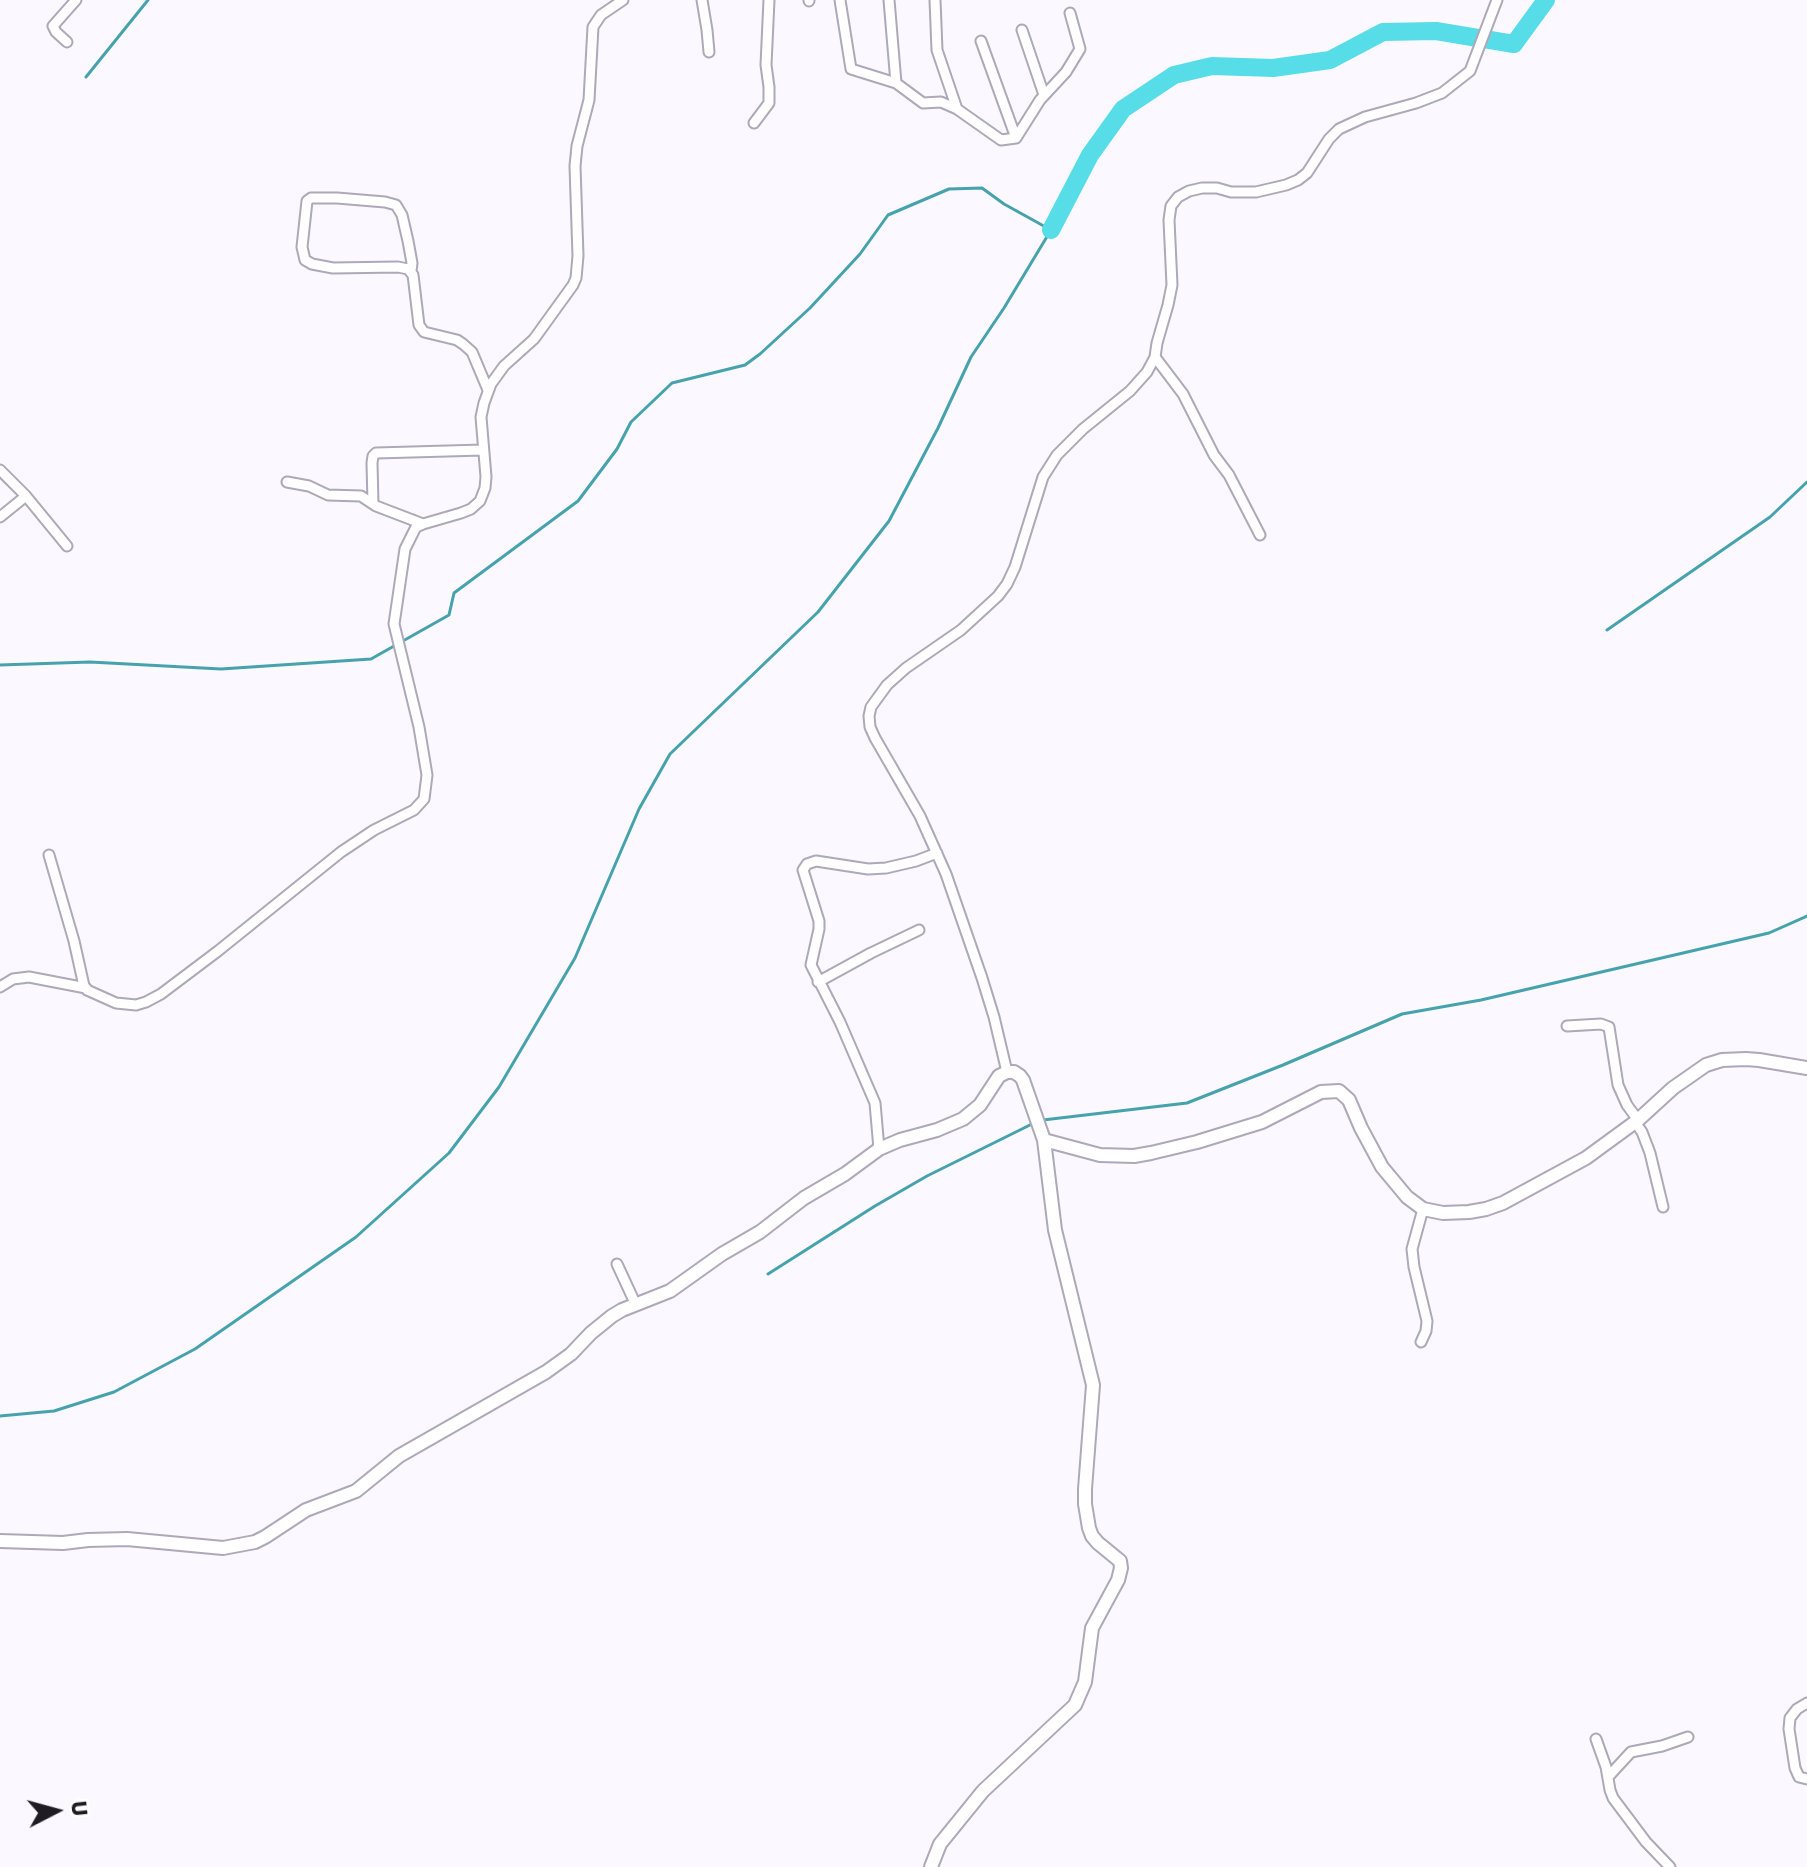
<!DOCTYPE html>
<style>
body{margin:0}
#map{position:relative;width:1807px;height:1867px;overflow:hidden;background:#fbf8ff;font-family:Jost,sans-serif}
canvas{display:block}
.north{position:absolute;left:16px;top:1771px;width:80px;height:80px;-webkit-text-stroke:6px #fff;paint-order:stroke;rotate:84deg;font-size:22px;font-weight:700;line-height:32px;text-align:center;color:#1f1d23}
.north::after{content:'';display:block;margin:auto;width:28px;height:36px;background:#1f1d23;clip-path:polygon(50% 0,100% 100%,50% 72%,0 100%)}
</style>
<div id="map">
<canvas width="1807" height="1867"></canvas>
<div class="north">U</div>
</div>
<script>
const g = document.querySelector('canvas').getContext('2d');
g.lineJoin = 'round';
function toPath(rows) {
  const path = new Path2D();
  for (const r of rows) {
    path.moveTo(r[0], r[1]);
    for (let i = 2; i < r.length; i += 2) path.lineTo(r[i], r[i + 1]);
  }
  return path;
}
function stroke(path, color, width, dash) {
  g.strokeStyle = color;
  g.lineWidth = width;
  g.lineCap = dash ? 'butt' : 'round';
  g.setLineDash(dash || []);
  g.stroke(path);
}
stroke(toPath([
 [86,77,148,0],
 [1607,630,1770,517,1807,482],
 [0,665,90,662,221,669,371,659,449,615,454,593,578,501,617,449,631,422,672,383,745,365,760,354,810,308,860,254,888,215,949,189,982,188,1004,204,1051,230,1004,308,971,357,938,428,889,521,818,612,670,754,639,809,575,958,499,1087,449,1153,356,1237,195,1349,114,1392,54,1411,0,1416],
 [1043,1120,1187,1103,1283,1065,1402,1014,1481,1000,1769,933,1807,916],
 [768,1274,875,1206,927,1176,1032,1124]
]), '#46a3ad', 3);
stroke(toPath([
 [1051,230,1090,155,1123,109,1174,75,1212,66,1273,68,1330,60,1383,32,1436,31,1514,44,1546,0]
]), '#56dde8', 18);
const street = toPath([
 [702,0,707,30,709,52],
 [840,0,851,69,896,83,923,103,941,102,957,109],
 [889,0,896,83],
 [935,0,937,50,957,109,1001,140,1016,138,1040,100,1066,72,1080,49,1070,13],
 [809,1,809,0],
 [1022,30,1044,95],
 [981,41,1016,138],
 [67,42,56,32,53,26,76,0],
 [754,123,769,103,769,87,766,65,769,0],
 [411,271,412,263,408,241,402,215,396,205,385,202,337,198,311,198,307,201,302,247,305,260,312,264,333,268,398,267,408,269,413,275,419,325,424,332,457,340,463,344,472,352,488,390],
 [1155,357,1183,394,1214,455,1229,475,1260,535],
 [0,470,26,496,67,546],
 [287,482,309,486,328,495,361,496,376,506,423,524],
 [373,504,372,463,373,456,376,453,483,450],
 [0,517,26,496],
 [49,855,74,941,84,986,87,990,116,1003,136,1005,146,1002,161,994,218,951,341,852,374,830,414,810,424,799,427,775,419,727,394,624,405,549,416,527,423,524,461,513,471,509,480,501,485,488,486,477,481,417,484,403,491,384,504,366,534,339,573,285,576,278,578,256,575,166,577,146,589,100,593,27,601,15,623,0],
 [818,982,871,953,919,930],
 [0,987,13,979,29,977,86,988],
 [1567,1026,1601,1024,1609,1027,1618,1085,1627,1105,1638,1120],
 [1007,1072,994,1017,982,978,946,874,920,816,875,738,870,727,869,716,871,707,887,685,906,668,961,630,998,596,1007,584,1015,567,1043,477,1057,455,1083,429,1130,391,1147,372,1155,357,1157,343,1168,305,1172,285,1169,220,1171,206,1178,197,1189,191,1202,188,1217,188,1231,192,1256,192,1286,185,1298,180,1307,173,1329,139,1339,129,1365,117,1416,103,1442,93,1470,71,1497,0],
 [1635,1122,1642,1132,1650,1153,1663,1207],
 [879,1149,875,1103,840,1022,811,965,819,929,819,921,803,870,807,864,816,861,868,869,886,868,916,861,937,853],
 [617,1264,636,1305],
 [1421,1342,1426,1331,1427,1321,1414,1267,1412,1249,1423,1209],
 [1807,1703,1797,1709,1790,1718,1789,1729,1795,1768,1799,1777,1807,1779],
 [1596,1739,1606,1767,1610,1790,1613,1798,1646,1842,1670,1867],
 [1608,1777,1631,1752,1662,1746,1688,1737]
]);
const secondary = toPath([
 [1044,1140,1100,1155,1134,1156,1151,1153,1197,1142,1262,1122,1321,1092,1339,1091,1349,1100,1361,1128,1382,1167,1407,1197,1423,1209,1443,1213,1469,1212,1486,1209,1503,1203,1586,1158,1638,1120,1673,1088,1706,1065,1722,1060,1746,1059,1759,1060,1807,1068],
 [0,1541,63,1543,88,1540,127,1539,223,1548,255,1542,265,1537,306,1510,356,1491,399,1456,546,1372,571,1354,591,1333,612,1316,622,1310,670,1291,722,1254,760,1232,804,1198,845,1174,879,1149,900,1140,937,1130,963,1119,980,1105,999,1076,1007,1072,1014,1072,1020,1076,1023,1080,1044,1140,1055,1230,1093,1385,1085,1489,1085,1504,1089,1528,1092,1536,1098,1543,1120,1561,1121,1568,1118,1580,1092,1628,1085,1682,1075,1705,983,1791,940,1844,931,1867]
]);
stroke(street, '#aea8b8', 13);
stroke(secondary, '#aea8b8', 16);
stroke(street, '#fff', 9);
stroke(secondary, '#fff', 12);
</script>
